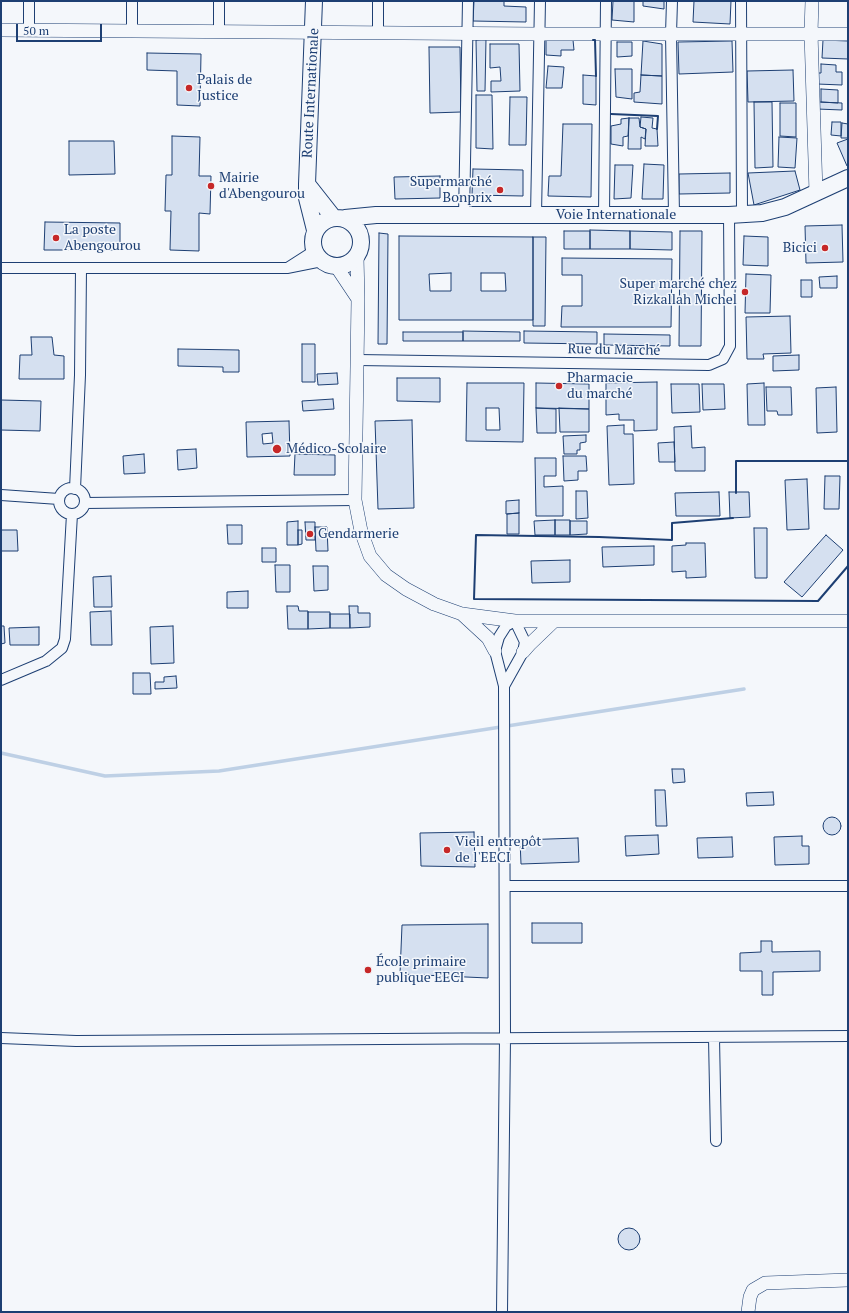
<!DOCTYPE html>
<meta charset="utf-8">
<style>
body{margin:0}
#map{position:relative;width:849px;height:1313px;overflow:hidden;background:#f4f7fb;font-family:"PT Serif",serif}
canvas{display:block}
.frame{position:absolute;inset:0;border:2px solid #1d3f73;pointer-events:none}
.scale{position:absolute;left:16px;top:24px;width:86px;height:18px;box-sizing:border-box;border:2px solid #1d3f73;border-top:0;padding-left:5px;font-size:12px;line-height:14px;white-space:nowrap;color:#1d3f73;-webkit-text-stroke:3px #f4f7fb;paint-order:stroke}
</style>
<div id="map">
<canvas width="849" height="1313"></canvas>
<div class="frame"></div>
<div class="scale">50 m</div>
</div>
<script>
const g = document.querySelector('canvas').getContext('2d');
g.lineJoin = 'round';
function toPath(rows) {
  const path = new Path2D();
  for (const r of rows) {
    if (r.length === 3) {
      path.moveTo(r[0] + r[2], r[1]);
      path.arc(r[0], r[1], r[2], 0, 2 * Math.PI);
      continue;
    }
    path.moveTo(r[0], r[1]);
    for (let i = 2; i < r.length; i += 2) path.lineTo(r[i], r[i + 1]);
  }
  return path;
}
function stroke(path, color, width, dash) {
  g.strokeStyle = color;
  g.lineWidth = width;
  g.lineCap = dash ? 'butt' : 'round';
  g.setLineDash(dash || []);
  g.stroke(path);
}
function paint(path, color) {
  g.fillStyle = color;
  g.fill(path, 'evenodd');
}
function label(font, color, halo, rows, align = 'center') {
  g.font = font + ' "PT Serif",serif';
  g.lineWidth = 3;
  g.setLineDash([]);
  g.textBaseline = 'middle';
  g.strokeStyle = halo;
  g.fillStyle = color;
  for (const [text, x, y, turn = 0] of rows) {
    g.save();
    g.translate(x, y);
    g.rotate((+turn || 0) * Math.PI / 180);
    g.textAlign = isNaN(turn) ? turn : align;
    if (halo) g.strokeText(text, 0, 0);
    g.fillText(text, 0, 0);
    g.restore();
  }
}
stroke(toPath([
 [1,753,105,776,219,771,744,689]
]), '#bed0e5', 3.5);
const building = toPath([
 [474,1,504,1,504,6,526,7,526,22,473,21,474,1],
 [613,1,634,1,634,22,612,20,613,1],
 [643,1,664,1,664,9,643,6,643,1],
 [694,1,731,1,730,24,693,22,694,1],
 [486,39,485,91,477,91,476,40,486,39],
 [546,39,573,40,574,50,561,50,561,56,546,55,546,39],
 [823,40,848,41,848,59,822,58,823,40],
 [643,41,662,44,662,76,641,75,643,41],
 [732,41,733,72,679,74,678,42,732,41],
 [617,42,632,42,632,56,617,57,617,42],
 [490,44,519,44,520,91,491,92,491,81,501,81,500,67,490,68,490,44],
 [429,47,460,47,461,112,430,113,429,47],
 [147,53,201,54,200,106,177,105,177,71,147,70,147,53],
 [821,64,836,65,836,72,842,72,842,85,817,84,817,73,821,73,821,64],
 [548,66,564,67,562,88,546,88,548,66],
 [615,69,632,69,632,99,616,97,615,69],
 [793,70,794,101,748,102,747,71,793,70],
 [583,75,596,76,596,105,583,104,583,75],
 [641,75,662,76,662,104,634,102,634,93,640,92,641,75],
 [821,89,838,90,838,103,821,102,821,89],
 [476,95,492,95,493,149,476,148,476,95],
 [510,97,527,97,526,145,509,145,510,97],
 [754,102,772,102,773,167,755,168,754,102],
 [818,102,842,103,842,110,817,109,818,102],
 [780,103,796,103,796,137,780,136,780,103],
 [641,117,653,118,652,128,657,129,658,146,645,146,646,129,640,127,641,117],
 [629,118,639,118,640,127,646,129,645,139,641,137,641,149,628,149,629,118],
 [629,118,628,136,623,137,623,146,611,144,611,126,621,124,621,119,629,118],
 [832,122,841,122,841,136,831,135,832,122],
 [842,123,848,124,848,138,841,138,842,123],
 [563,124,592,124,591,197,548,196,549,176,561,176,563,124],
 [172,136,200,137,199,176,211,176,210,214,199,213,199,251,170,250,171,211,165,211,166,175,172,175,172,136],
 [779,137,797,138,795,168,778,167,779,137],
 [848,139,848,165,847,166,837,143,848,139],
 [69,141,114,141,115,174,69,175,69,141],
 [644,164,664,165,663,199,642,199,644,164],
 [615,165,633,165,631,198,614,199,615,165],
 [473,169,523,170,523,196,472,195,473,169],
 [795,171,800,190,754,205,748,173,795,171],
 [730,173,730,193,679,194,679,174,730,173],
 [440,176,440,198,395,199,394,177,440,176],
 [45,222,120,223,120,250,44,250,45,222],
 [842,225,843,262,806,263,805,226,842,225],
 [590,230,630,231,630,249,590,249,590,230],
 [564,231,590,231,590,249,564,249,564,231],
 [630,231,672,232,672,250,630,249,630,231],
 [680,231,702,231,701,346,679,346,680,231],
 [379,233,388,234,387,344,378,344,379,233],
 [399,236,533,237,533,320,399,320,399,236],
 [451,273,451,291,430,291,429,274,451,273],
 [481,273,505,273,506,291,481,291,481,273],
 [744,236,768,237,768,266,743,265,744,236],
 [533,237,546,237,545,326,533,326,533,237],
 [562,258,672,259,671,327,561,327,562,306,582,306,582,275,562,275,562,258],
 [746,274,771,275,770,313,745,313,746,274],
 [837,276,837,288,820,288,819,277,837,276],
 [801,280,812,280,812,297,801,297,801,280],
 [790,316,791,353,763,354,764,359,747,359,746,317,790,316],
 [463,331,520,332,520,341,463,341,463,331],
 [524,331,597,332,597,344,524,343,524,331],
 [403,332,463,332,463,341,403,341,403,332],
 [604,334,670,335,670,346,604,345,604,334],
 [31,337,52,337,54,355,64,356,64,379,19,379,20,355,32,355,31,337],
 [302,344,315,344,315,382,302,382,302,344],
 [178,349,239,350,239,372,223,372,223,367,178,366,178,349],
 [799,355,799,370,773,371,773,356,799,355],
 [337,373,338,384,318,385,317,374,337,373],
 [397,378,440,378,440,402,397,401,397,378],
 [657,382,657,430,634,431,634,420,619,420,619,414,606,415,606,383,657,382],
 [467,383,524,383,523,442,466,441,467,383],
 [486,408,499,408,500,430,486,430,486,408],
 [536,383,589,384,589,409,536,408,536,383],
 [764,383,765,425,748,425,747,384,764,383],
 [671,384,699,384,700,412,672,413,671,384],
 [702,384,724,384,725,409,703,410,702,384],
 [766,387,791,387,792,415,778,415,777,411,767,411,766,387],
 [836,387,837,432,817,433,816,388,836,387],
 [333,399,334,409,303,411,302,401,333,399],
 [1,400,41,401,40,431,1,430,1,400],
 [536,408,556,409,556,433,537,433,536,408],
 [559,408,589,409,589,432,560,432,559,408],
 [412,420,414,508,378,509,375,421,412,420],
 [289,421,290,456,247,457,246,422,289,421],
 [272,433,273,443,263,444,262,434,272,433],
 [624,425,624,434,633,434,634,484,609,485,607,426,624,425],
 [691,426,692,448,705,447,705,471,675,471,674,427,691,426],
 [586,435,586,442,580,443,580,450,577,450,577,454,564,454,563,436,586,435],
 [674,442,675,462,659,462,658,443,674,442],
 [196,449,197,468,178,470,177,450,196,449],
 [144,454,145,473,124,474,123,456,144,454],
 [295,454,335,455,335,475,294,475,295,454],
 [563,456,586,456,587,471,578,471,578,480,564,481,563,456],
 [535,458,556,458,556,476,544,476,544,487,563,486,563,516,536,516,535,458],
 [825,476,840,476,839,509,824,509,825,476],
 [807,479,809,529,787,530,785,480,807,479],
 [576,491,587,491,588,518,576,519,576,491],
 [719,492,720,516,676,516,675,493,719,492],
 [729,492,749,492,750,517,730,518,729,492],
 [519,500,519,513,506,514,506,501,519,500],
 [519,513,519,534,507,534,507,514,519,513],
 [555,520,570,520,570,535,555,535,555,520],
 [555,520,555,535,535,535,534,521,555,520],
 [298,521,298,545,287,545,287,522,298,521],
 [570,521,587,521,587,534,570,535,570,521],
 [305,522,315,522,315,540,306,540,305,522],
 [227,525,242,525,242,544,228,544,227,525],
 [315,527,327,527,328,551,316,551,315,527],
 [754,528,767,528,767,578,755,578,754,528],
 [1,530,17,530,18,551,1,551,1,530],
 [298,530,302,530,302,544,298,545,298,530],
 [826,535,843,550,802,597,784,582,826,535],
 [686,543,705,543,706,577,686,578,686,571,672,572,672,546,686,545,686,543],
 [654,546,654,565,603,567,602,547,654,546],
 [262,548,276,548,276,562,262,562,262,548],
 [570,560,570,582,532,583,531,561,570,560],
 [275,565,290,565,290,592,276,592,275,565],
 [313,566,328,566,328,590,314,591,313,566],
 [111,576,112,607,94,607,93,577,111,576],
 [248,591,248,608,227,608,227,592,248,591],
 [287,606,298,606,299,611,308,611,308,629,288,629,287,606],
 [349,606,358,606,358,613,370,613,370,627,350,628,349,606],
 [111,611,112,645,91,645,90,612,111,611],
 [308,612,330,612,330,628,308,629,308,612],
 [330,614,350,614,350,628,330,628,330,614],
 [1,626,4,626,5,643,1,644,1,626],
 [173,626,174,663,151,664,150,627,173,626],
 [39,627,39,645,10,645,9,628,39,627],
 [133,673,150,673,151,694,133,694,133,673],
 [176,676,177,688,155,689,155,682,164,682,164,677,176,676],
 [672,769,684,769,685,782,673,783,672,769],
 [655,790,665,790,667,826,656,826,655,790],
 [773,792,774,805,747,806,746,793,773,792],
 [832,826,9],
 [474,832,475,867,421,866,420,833,474,832],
 [658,835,659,854,626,856,625,836,658,835],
 [802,836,802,846,809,846,809,864,775,865,774,837,802,836],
 [732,837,733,857,698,858,697,838,732,837],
 [578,838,579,862,521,864,520,840,578,838],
 [532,923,582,923,582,943,532,943,532,923],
 [488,924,488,978,400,974,402,925,488,924],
 [761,941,772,941,772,952,820,951,820,971,773,972,773,995,762,995,762,971,740,971,740,953,761,952,761,941],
 [629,1239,11]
]);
paint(building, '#d5e0f0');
stroke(building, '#1d3f73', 1);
const minor = toPath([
 [132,1,132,31],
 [672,1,671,34,674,215],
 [741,1,742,214],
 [29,31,29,1],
 [219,32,219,1],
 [378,33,378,1],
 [536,215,540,1],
 [464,216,468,1],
 [604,216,606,1],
 [289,267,314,251],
 [1,268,287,268,322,261],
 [357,360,709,365,723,359,730,346,729,215],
 [72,501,13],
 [75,489,80,375,81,269],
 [1,495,59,499],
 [85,503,355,500],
 [1,680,46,661,62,648,65,639,72,514],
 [505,886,848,886],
 [1,1038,76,1041,848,1036],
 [714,1038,716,1141],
 [502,1312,505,1038,504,686,495,651,499,637,506,626,515,621,525,642,523,652,504,686]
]);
const tertiary = toPath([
 [812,1,811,33,816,193],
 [1,30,539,34,848,34],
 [357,257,358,299,355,500,361,531,370,556,386,575,406,589,434,604,462,614,515,621,848,621],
 [336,266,358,299],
 [462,614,488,638,495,651],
 [523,652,530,644,554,621],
 [748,1312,750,1297,753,1290,765,1283,848,1280]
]);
const primary = toPath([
 [314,1,307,184,307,198,315,230],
 [307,184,333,217],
 [337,242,24],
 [345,218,376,215,729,215,762,213,785,207,848,178]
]);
stroke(minor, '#1d3f73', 12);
stroke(tertiary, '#1d3f73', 14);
stroke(primary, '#1d3f73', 18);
stroke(minor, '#f4f7fb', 10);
stroke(tertiary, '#f4f7fb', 13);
stroke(primary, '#f4f7fb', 16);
stroke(toPath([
 [593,40,595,40,596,76],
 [611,114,658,116,657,129],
 [736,493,736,461,848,461],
 [733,518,672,523,672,540,599,537,476,535,474,599,818,601,848,566]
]), '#1d3f73', 2);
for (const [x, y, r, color] of [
 [189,88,4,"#c62828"],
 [211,186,4,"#c62828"],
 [500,190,4,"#c62828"],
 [56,238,4,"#c62828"],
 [825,248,4,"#c62828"],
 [745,292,4,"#c62828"],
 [559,386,4,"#c62828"],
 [277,449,5,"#c62828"],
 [310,534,4,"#c62828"],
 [447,850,4,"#c62828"],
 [368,970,4,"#c62828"]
]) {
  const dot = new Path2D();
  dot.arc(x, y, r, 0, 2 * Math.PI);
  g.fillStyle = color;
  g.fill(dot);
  stroke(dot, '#f4f7fb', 1.5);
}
label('14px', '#1d3f73', '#f4f7fb', [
 ["Palais de",197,80],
 ["Justice",197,96],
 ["Mairie",219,178],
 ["d'Abengourou",219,194],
 ["Supermarché",492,182,"right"],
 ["Bonprix",492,198,"right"],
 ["La poste",64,230],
 ["Abengourou",64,246],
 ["Bicici",817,248,"right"],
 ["Super marché chez",737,284,"right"],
 ["Rizkallah Michel",737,300,"right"],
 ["Pharmacie",567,378],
 ["du marché",567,394],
 ["Médico-Scolaire",286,449],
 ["Gendarmerie",318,534],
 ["Vieil entrepôt",455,842],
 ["de l'EECI",455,858],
 ["École primaire",376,962],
 ["publique EECI",376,978]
], 'left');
label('14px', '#1d3f73', '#f4f7fb', [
 ["Route Internationale",311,93,-87],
 ["Voie Internationale",616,215],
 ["Rue du Marché",614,350,1]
]);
</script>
